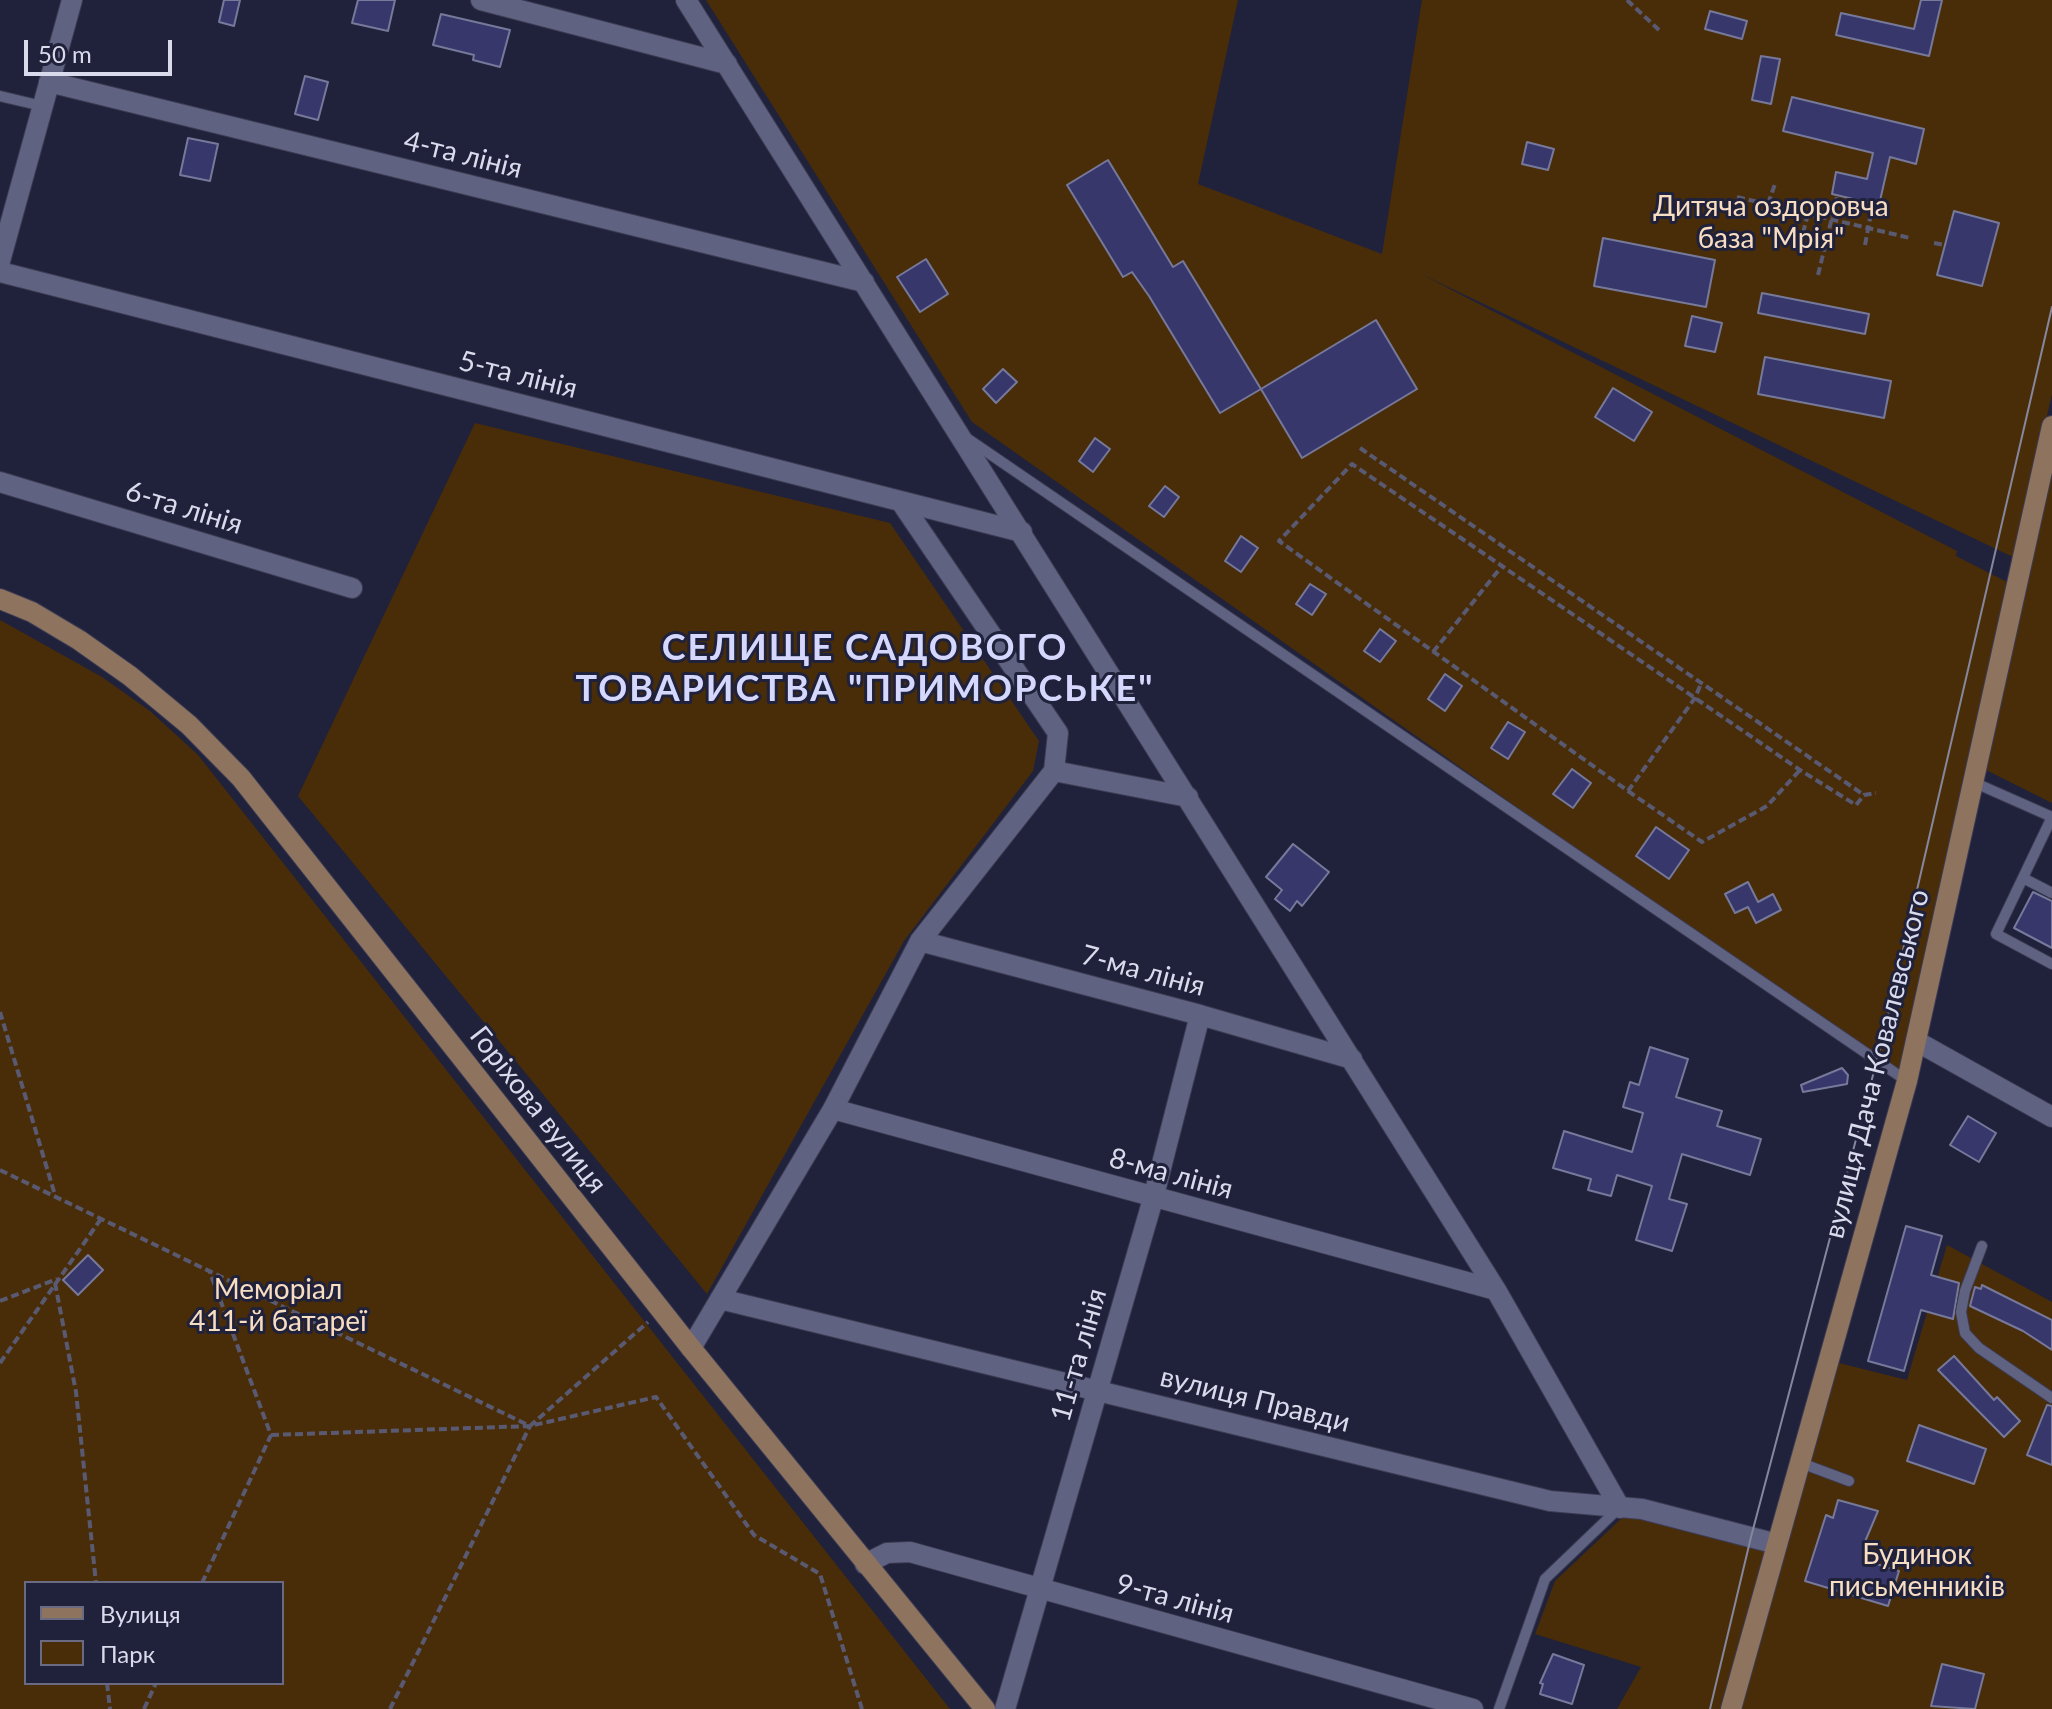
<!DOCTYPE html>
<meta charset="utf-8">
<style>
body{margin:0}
#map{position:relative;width:2052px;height:1709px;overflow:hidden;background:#20213b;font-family:Lato,sans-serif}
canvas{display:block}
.legend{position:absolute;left:24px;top:1581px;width:260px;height:104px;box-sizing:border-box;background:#20213b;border:2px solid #6a6b82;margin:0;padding:10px 14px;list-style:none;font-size:24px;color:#d9dbed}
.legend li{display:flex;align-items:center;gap:16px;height:40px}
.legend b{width:40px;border:2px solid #6a6b82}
.scale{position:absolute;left:24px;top:40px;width:148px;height:36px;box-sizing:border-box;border:4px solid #d9dbed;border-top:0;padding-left:10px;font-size:24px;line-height:28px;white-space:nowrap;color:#d9dbed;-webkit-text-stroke:6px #20213b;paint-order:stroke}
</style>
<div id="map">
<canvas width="2052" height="1709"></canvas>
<ul class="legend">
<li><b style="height:10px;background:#8e745f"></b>Вулиця</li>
<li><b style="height:22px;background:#492d09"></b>Парк</li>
</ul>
<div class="scale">50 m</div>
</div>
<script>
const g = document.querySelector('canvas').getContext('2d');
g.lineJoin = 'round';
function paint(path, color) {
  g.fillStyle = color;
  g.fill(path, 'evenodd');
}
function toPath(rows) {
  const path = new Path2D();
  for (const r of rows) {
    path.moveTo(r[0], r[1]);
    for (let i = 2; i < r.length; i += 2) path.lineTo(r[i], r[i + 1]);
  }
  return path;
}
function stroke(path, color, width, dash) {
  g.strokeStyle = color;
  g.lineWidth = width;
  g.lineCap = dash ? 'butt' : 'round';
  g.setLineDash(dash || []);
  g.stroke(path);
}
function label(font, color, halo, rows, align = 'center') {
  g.font = font + ' Lato,sans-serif';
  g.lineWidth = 6;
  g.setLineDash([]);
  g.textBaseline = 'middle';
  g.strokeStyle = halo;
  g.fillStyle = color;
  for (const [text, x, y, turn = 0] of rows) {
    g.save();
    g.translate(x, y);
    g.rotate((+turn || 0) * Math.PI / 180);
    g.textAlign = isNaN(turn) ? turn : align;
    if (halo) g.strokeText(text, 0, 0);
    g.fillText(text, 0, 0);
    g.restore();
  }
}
paint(toPath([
 [706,0,1238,0,1198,184,1382,254,1422,0,2052,0,2052,394,2015,558,1419,273,1957,551,1956,556,2011,584,1903,1073,1839,1035,972,422],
 [475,423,890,523,1039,741,1033,771,904,941,707,1294,298,796],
 [2052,464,2052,803,1984,769],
 [0,620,102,677,150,711,198,755,950,1709,0,1709],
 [26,1583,282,1583,282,1683,26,1683],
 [1947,1245,2052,1302,2052,1709,1739,1709,1835,1362,1907,1380],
 [1625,1515,1768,1548,1724,1709,1617,1709,1641,1667,1535,1634,1555,1581]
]), '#492d09');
const building = toPath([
 [224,0,240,0,234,26,219,22,224,0],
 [358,0,395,0,388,31,352,23,358,0],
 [1921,0,1942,0,1929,56,1836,35,1841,13,1914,29,1921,0],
 [1710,11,1747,21,1742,39,1705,29,1710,11],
 [441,14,510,30,500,67,473,60,474,55,433,45,441,14],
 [1761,56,1780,59,1771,104,1752,100,1761,56],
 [305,76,328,82,318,120,295,114,305,76],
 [1792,97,1924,129,1916,164,1890,157,1879,205,1832,194,1836,172,1867,179,1873,153,1783,131,1792,97],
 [188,138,218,144,210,181,180,175,188,138],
 [1527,142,1554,149,1548,170,1522,164,1527,142],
 [1108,160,1173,267,1183,261,1261,389,1220,413,1149,296,1132,272,1123,277,1067,185,1108,160],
 [1954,211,1999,223,1982,286,1937,275,1954,211],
 [1603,238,1715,260,1706,307,1594,286,1603,238],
 [926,259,948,294,920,312,897,277,926,259],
 [1762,293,1869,314,1865,334,1758,313,1762,293],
 [1692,316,1722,323,1715,352,1685,346,1692,316],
 [1376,320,1417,389,1302,458,1261,389,1376,320],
 [1765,357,1891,381,1884,418,1758,394,1765,357],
 [1003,369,1017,382,996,403,983,389,1003,369],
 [1613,388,1652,412,1634,441,1595,417,1613,388],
 [1095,438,1110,449,1093,472,1079,461,1095,438],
 [1165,486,1179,497,1164,517,1149,506,1165,486],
 [1241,536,1258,548,1241,572,1225,561,1241,536],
 [1310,584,1326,594,1312,615,1296,604,1310,584],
 [1380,629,1396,641,1380,662,1364,651,1380,629],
 [1445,674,1462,686,1445,711,1428,699,1445,674],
 [1508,722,1525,732,1508,759,1491,748,1508,722],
 [1572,769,1591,783,1573,808,1553,794,1572,769],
 [1656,827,1689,850,1669,879,1636,856,1656,827],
 [1293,844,1329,872,1302,906,1297,901,1290,911,1275,899,1282,890,1266,877,1293,844],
 [1748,882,1758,902,1773,894,1781,910,1756,923,1748,907,1735,913,1725,894,1748,882],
 [2033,892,2052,901,2052,948,2014,928,2033,892],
 [1650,1047,1688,1059,1676,1097,1722,1111,1717,1126,1761,1139,1750,1175,1682,1154,1669,1199,1687,1204,1672,1251,1636,1240,1652,1186,1617,1175,1611,1196,1588,1190,1591,1179,1553,1168,1564,1131,1632,1152,1643,1113,1623,1107,1630,1082,1639,1085,1650,1047],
 [1842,1068,1848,1075,1847,1084,1803,1092,1801,1085,1842,1068],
 [1968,1116,1996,1133,1979,1162,1950,1145,1968,1116],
 [1906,1226,1942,1236,1931,1275,1959,1283,1953,1319,1921,1310,1904,1371,1868,1361,1906,1226],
 [88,1255,103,1270,78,1295,63,1280,88,1255],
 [1982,1285,2052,1320,2052,1350,2023,1331,1970,1306,1975,1287,1981,1289,1982,1285],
 [1954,1356,1994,1400,1997,1397,2020,1421,2004,1437,1938,1370,1954,1356],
 [2047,1405,2052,1406,2052,1465,2027,1455,2047,1405],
 [1919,1425,1986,1449,1974,1484,1907,1461,1919,1425],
 [1838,1500,1878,1511,1864,1544,1868,1549,1864,1560,1899,1571,1888,1606,1805,1581,1826,1515,1833,1518,1838,1500],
 [1553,1654,1584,1665,1572,1704,1540,1694,1543,1684,1540,1683,1553,1654],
 [1942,1664,1984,1674,1975,1709,1931,1706,1942,1664]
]);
paint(building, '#37376b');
stroke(building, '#77799a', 2);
const lane = toPath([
 [0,96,42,106],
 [968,439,1907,1081],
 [1973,782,2052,817],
 [2052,817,1996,934,2052,964],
 [2023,878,2052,893],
 [1982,1246,1965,1291,1961,1312,1965,1333,1979,1348,2052,1398],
 [1801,1463,1849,1481],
 [1499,1709,1545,1579,1618,1509]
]);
const street = toPath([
 [481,0,727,64],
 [686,0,1496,1290,1620,1508],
 [49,82,864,282],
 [0,261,72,0],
 [0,272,1022,532],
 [0,482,352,588],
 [1054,771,1188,797],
 [920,941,1200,1015,1352,1059],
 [1916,1041,2052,1117],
 [833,1109,1496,1290],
 [720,1299,1550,1501,1642,1509,1777,1544],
 [691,1348,833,1109,920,941,1054,771,1058,733,901,502],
 [865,1564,887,1553,910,1552,1473,1709],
 [1005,1709,1153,1199,1200,1015]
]);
const secondary = toPath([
 [0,599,32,612,79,640,130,676,189,725,241,778,691,1348,985,1709],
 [1731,1709,1907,1081,2052,426]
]);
stroke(lane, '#3c3b53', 12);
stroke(street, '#3c3b53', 22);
stroke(secondary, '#3c3b53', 22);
stroke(toPath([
 [1627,0,1659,30],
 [1737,197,1910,238],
 [1768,204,1775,184],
 [1803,233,1808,214],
 [1934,243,1945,245],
 [1865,245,1873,203],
 [1818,275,1837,197],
 [1360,448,1864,795],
 [1433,652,1502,566],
 [1700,686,1695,698,1628,791,1279,541,1352,464,1502,566,1695,698,1800,770,1856,805,1864,795,1876,793],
 [1628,791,1702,842,1767,806,1800,770],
 [0,1012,55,1195],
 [0,1170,530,1426,648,1322],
 [55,1283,76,1392,96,1583],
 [0,1301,57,1279],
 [0,1363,103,1216],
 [271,1435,530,1426,656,1397,754,1535,820,1574,862,1709],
 [202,1583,271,1435,209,1270],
 [107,1683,110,1709],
 [144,1709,156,1683],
 [390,1709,530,1426]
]), '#595a72', 4, [8, 4]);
stroke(lane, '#606281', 10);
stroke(street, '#606281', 20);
stroke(secondary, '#8e745f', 20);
stroke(toPath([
 [1710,1709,1751,1537,1882,1041,2052,307]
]), '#86879d', 2);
label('28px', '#d9dbed', '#20213b', [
 ["4-та лінія",463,155,14],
 ["5-та лінія",518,375,14],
 ["6-та лінія",184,508,17],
 ["7-ма лінія",1143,971,15],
 ["вулиця Дача Ковалевського",1877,1064,-76],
 ["Горіхова вулиця",538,1110,52],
 ["8-ма лінія",1171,1174,15],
 ["11-та лінія",1079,1355,-74],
 ["вулиця Правди",1255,1400,14],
 ["9-та лінія",1175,1599,15]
]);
label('28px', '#f7ddc1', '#20213b', [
 ["Дитяча оздоровча",1771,207],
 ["база \"Мрія\"",1771,239],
 ["Меморіал",278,1290],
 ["411-й батареї",278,1322],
 ["Будинок",1917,1555],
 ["письменників",1917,1587]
]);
g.letterSpacing = '2px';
label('bold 36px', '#d5d8fc', '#20213b', [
 ["СЕЛИЩЕ САДОВОГО",865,648],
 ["ТОВАРИСТВА \"ПРИМОРСЬКЕ\"",865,689]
]);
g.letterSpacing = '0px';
</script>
